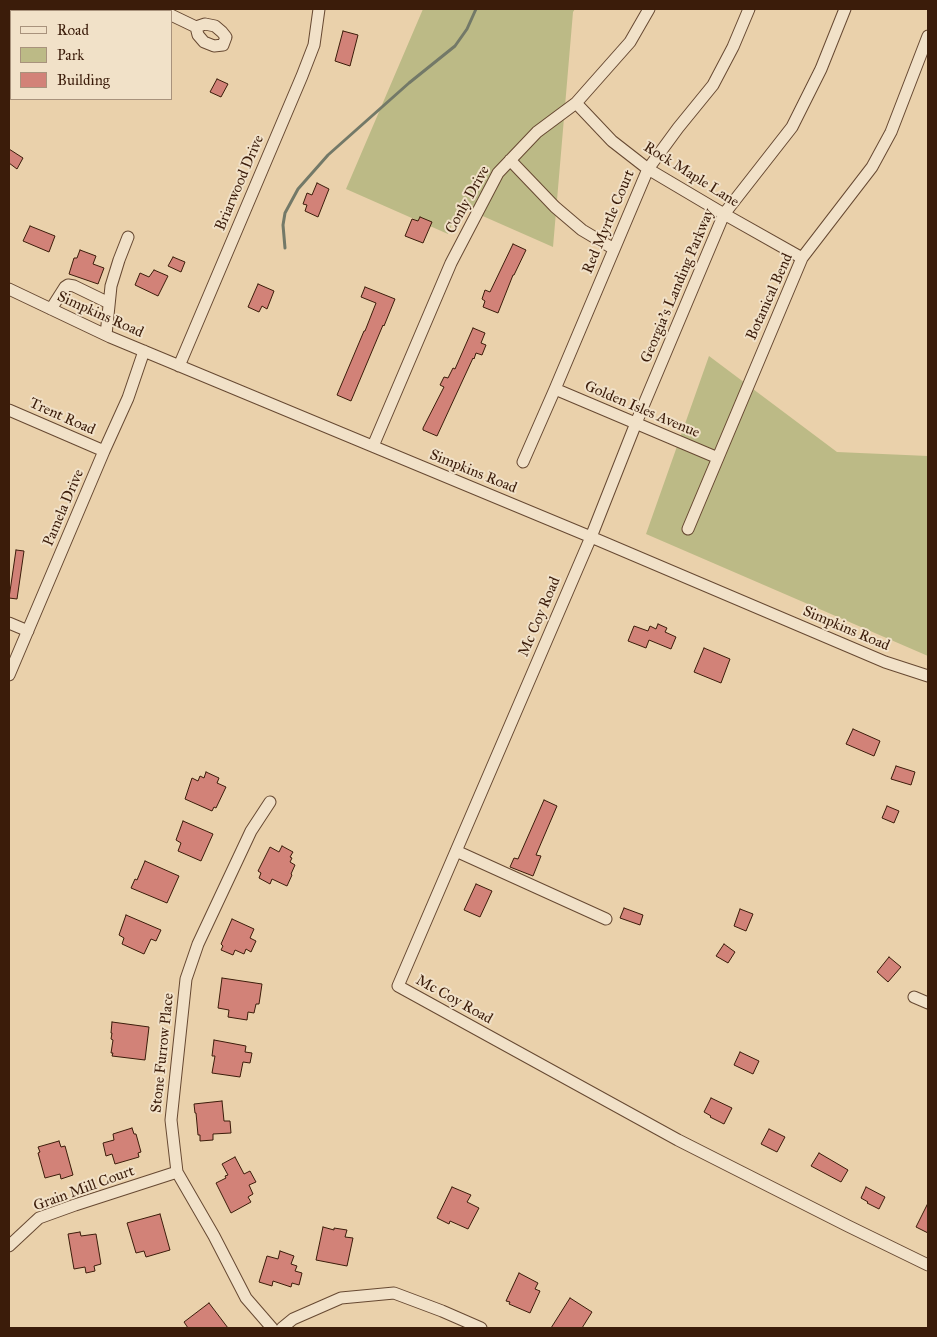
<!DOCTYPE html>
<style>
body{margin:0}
#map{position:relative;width:937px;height:1337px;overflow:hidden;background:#ead1ab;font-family:"IM FELL Great Primer",serif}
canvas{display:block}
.frame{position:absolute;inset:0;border:10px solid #3b1c0a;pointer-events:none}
.legend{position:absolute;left:10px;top:10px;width:162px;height:90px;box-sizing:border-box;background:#f1e1c8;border:1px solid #a8927c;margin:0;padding:6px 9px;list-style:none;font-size:15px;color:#3b1c0a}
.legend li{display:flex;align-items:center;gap:10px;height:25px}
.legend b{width:25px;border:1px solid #a8927c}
</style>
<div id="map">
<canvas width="937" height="1337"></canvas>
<div class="frame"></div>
<ul class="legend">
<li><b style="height:6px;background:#f1e1c8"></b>Road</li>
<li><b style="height:14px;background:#bcba86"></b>Park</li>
<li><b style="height:14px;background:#d28278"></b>Building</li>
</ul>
</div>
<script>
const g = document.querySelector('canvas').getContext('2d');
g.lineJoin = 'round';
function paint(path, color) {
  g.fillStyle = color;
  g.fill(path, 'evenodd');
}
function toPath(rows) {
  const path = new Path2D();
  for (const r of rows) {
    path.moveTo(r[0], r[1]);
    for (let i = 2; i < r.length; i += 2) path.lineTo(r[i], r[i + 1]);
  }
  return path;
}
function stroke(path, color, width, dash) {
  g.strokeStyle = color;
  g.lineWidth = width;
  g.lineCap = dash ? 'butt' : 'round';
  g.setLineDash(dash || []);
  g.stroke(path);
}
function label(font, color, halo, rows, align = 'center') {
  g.font = font + ' "IM FELL Great Primer",serif';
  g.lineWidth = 4;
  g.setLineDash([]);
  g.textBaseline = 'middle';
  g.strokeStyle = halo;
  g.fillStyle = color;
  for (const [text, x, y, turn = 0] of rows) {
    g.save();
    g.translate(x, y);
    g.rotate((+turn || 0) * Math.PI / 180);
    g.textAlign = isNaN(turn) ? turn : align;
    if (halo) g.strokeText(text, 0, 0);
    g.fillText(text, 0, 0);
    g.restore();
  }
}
paint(toPath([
 [423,9,575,9,573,12,553,247,460,206,448,234,346,189],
 [709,356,837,452,928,456,928,656,646,534]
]), '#bcba86');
stroke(toPath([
 [285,248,283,225,285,213,298,189,328,155,409,83,455,46,467,29,476,9]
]), '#737968', 3);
const building = toPath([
 [343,31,358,35,350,66,335,61,343,31],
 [217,79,228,84,221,97,210,92,217,79],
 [9,149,23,158,17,169,9,163,9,149],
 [317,183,329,189,318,217,305,211,307,205,303,204,307,193,312,195,317,183],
 [420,217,432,222,423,243,405,236,412,219,418,221,420,217],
 [30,226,55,236,49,252,23,241,30,226],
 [513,244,526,250,514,275,513,275,498,313,483,307,485,301,482,299,485,290,490,292,513,244],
 [80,250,96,256,93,264,104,268,98,284,69,274,74,258,77,258,80,250],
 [173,257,185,262,181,272,168,266,173,257],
 [154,270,168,276,158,296,135,285,140,273,149,277,154,270],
 [258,284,274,291,267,309,262,306,259,312,248,307,258,284],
 [365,287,395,299,384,326,383,325,351,401,337,395,364,331,365,331,376,303,361,297,365,287],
 [473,328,485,333,481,343,486,345,482,355,476,353,474,359,473,358,437,436,423,430,423,428,444,387,440,385,444,377,448,378,453,368,455,369,473,328],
 [16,550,24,551,17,599,9,598,16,550],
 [658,624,667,628,665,632,676,637,671,649,649,640,646,648,628,641,634,626,648,631,650,626,656,629,658,624],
 [704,648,730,659,721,683,694,672,704,648],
 [853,729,880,741,874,756,846,744,853,729],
 [896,766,915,772,911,785,891,779,896,766],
 [206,772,219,778,217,783,226,787,216,808,214,807,212,811,185,799,192,778,198,781,200,776,204,778,206,772],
 [544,800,557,806,536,855,541,856,533,876,510,867,514,858,518,859,544,800],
 [887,806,899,811,894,823,882,818,887,806],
 [183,821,213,834,201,861,178,851,181,843,176,840,183,821],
 [282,846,293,852,290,857,292,858,290,862,295,865,291,874,292,875,287,886,272,879,270,884,259,878,261,873,258,871,270,847,279,852,282,846],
 [145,861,179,876,167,903,131,888,135,879,137,880,145,861],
 [476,884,492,891,480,917,464,910,476,884],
 [624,908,643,915,640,925,620,918,624,908],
 [740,909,753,914,746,931,734,926,740,909],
 [126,915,161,930,156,941,151,939,144,954,122,944,124,938,119,935,126,915],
 [232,919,254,929,250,938,256,941,251,952,246,949,244,954,235,950,233,955,221,950,223,946,221,944,232,919],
 [724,944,735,952,728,963,716,956,724,944],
 [889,957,901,967,888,982,877,972,889,957],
 [222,978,262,984,259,1004,256,1004,254,1013,248,1012,247,1020,228,1017,229,1010,218,1008,222,978],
 [112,1022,149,1027,145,1060,112,1056,113,1053,111,1053,113,1040,111,1039,112,1033,111,1033,112,1022],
 [214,1040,246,1046,245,1052,252,1053,250,1063,243,1062,240,1077,212,1073,215,1056,212,1056,214,1040],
 [740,1052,759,1061,753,1074,734,1065,740,1052],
 [711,1098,732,1108,724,1124,710,1117,711,1116,704,1112,711,1098],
 [222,1101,224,1121,230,1121,231,1133,213,1134,213,1140,200,1141,200,1135,198,1135,196,1113,195,1113,194,1104,222,1101],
 [132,1128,134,1134,136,1134,141,1152,138,1153,139,1157,115,1164,112,1154,106,1156,103,1143,114,1140,113,1134,132,1128],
 [769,1129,785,1137,777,1152,761,1144,769,1129],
 [59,1141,61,1147,65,1146,73,1175,61,1179,60,1174,45,1178,38,1153,40,1152,38,1147,59,1141],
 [819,1153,848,1170,841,1182,811,1166,819,1153],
 [235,1157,244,1174,250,1171,256,1182,249,1185,253,1194,248,1197,251,1202,231,1213,216,1183,226,1178,225,1176,228,1175,222,1164,235,1157],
 [452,1187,471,1195,467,1202,479,1208,468,1229,450,1221,449,1224,437,1218,452,1187],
 [866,1187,885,1197,879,1209,867,1203,868,1202,861,1198,866,1187],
 [928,1203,928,1233,916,1227,928,1203],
 [160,1214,170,1250,146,1257,144,1251,136,1253,127,1223,160,1214],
 [323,1227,334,1230,334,1228,347,1230,345,1237,353,1238,347,1266,316,1260,323,1227],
 [80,1232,81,1236,96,1234,101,1264,94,1266,95,1271,86,1273,85,1267,74,1269,68,1234,80,1232],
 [280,1251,294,1256,291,1264,297,1266,295,1271,302,1273,299,1285,292,1283,291,1287,273,1281,272,1286,259,1282,267,1256,278,1259,280,1251],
 [519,1273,538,1283,535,1289,540,1291,530,1313,509,1304,510,1302,506,1301,519,1273],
 [570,1298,592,1312,582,1328,551,1328,570,1298],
 [209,1303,228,1328,188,1328,184,1322,209,1303]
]);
paint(building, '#d28278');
stroke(building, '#3b1c0a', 1);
const minor = toPath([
 [159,9,164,11],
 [845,9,821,69,792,127,724,214,636,423,591,537,398,986,678,1140,848,1226,928,1265],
 [53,11,55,9],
 [171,15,196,27,198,35,204,42,214,46,223,45,226,37,222,32,215,26,205,24,196,27],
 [9,67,11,64],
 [576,103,612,141,648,169,724,214,802,258],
 [510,160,555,207,582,230,614,249],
 [9,289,110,337,591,537,885,662,928,676],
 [51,309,65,287,68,285,74,286,109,303],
 [106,335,111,286,119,260,128,237],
 [179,366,302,76,314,45,319,9],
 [555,389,718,458],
 [9,410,104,451],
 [373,446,451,263,498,173,537,132,576,103,630,42,649,9],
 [523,462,555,389,648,169,678,128,713,85,733,47,749,9],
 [688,529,802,258,872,167,891,132,928,36],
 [9,623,28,631],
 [9,675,104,451,128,398,144,351],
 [270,802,251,831,198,944,186,979,171,1120,177,1172,214,1236,246,1298,272,1328],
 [456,851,606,919],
 [914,997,928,1003],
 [9,1246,39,1218,75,1205,177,1172],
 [282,1328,293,1319,341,1298,394,1293,442,1311,481,1328]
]);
stroke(minor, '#674932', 13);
stroke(minor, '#f1e1c8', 11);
label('15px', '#3b1c0a', '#f1e1c8', [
 ["Rock Maple Lane",691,175,32],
 ["Briarwood Drive",240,183,-67],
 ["Conly Drive",468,200,-61],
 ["Red Myrtle Court",609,222,-67],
 ["Georgia's Landing Parkway",678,286,-67],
 ["Botanical Bend",770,297,-66],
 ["Simpkins Road",100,315,24],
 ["Golden Isles Avenue",642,410,23],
 ["Trent Road",62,417,24],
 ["Simpkins Road",473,472,22],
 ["Pamela Drive",64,508,-67],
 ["Mc Coy Road",540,617,-67],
 ["Simpkins Road",846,629,23],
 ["Mc Coy Road",454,1000,29],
 ["Stone Furrow Place",163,1053,-84],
 ["Grain Mill Court",84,1189,-20]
]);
</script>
